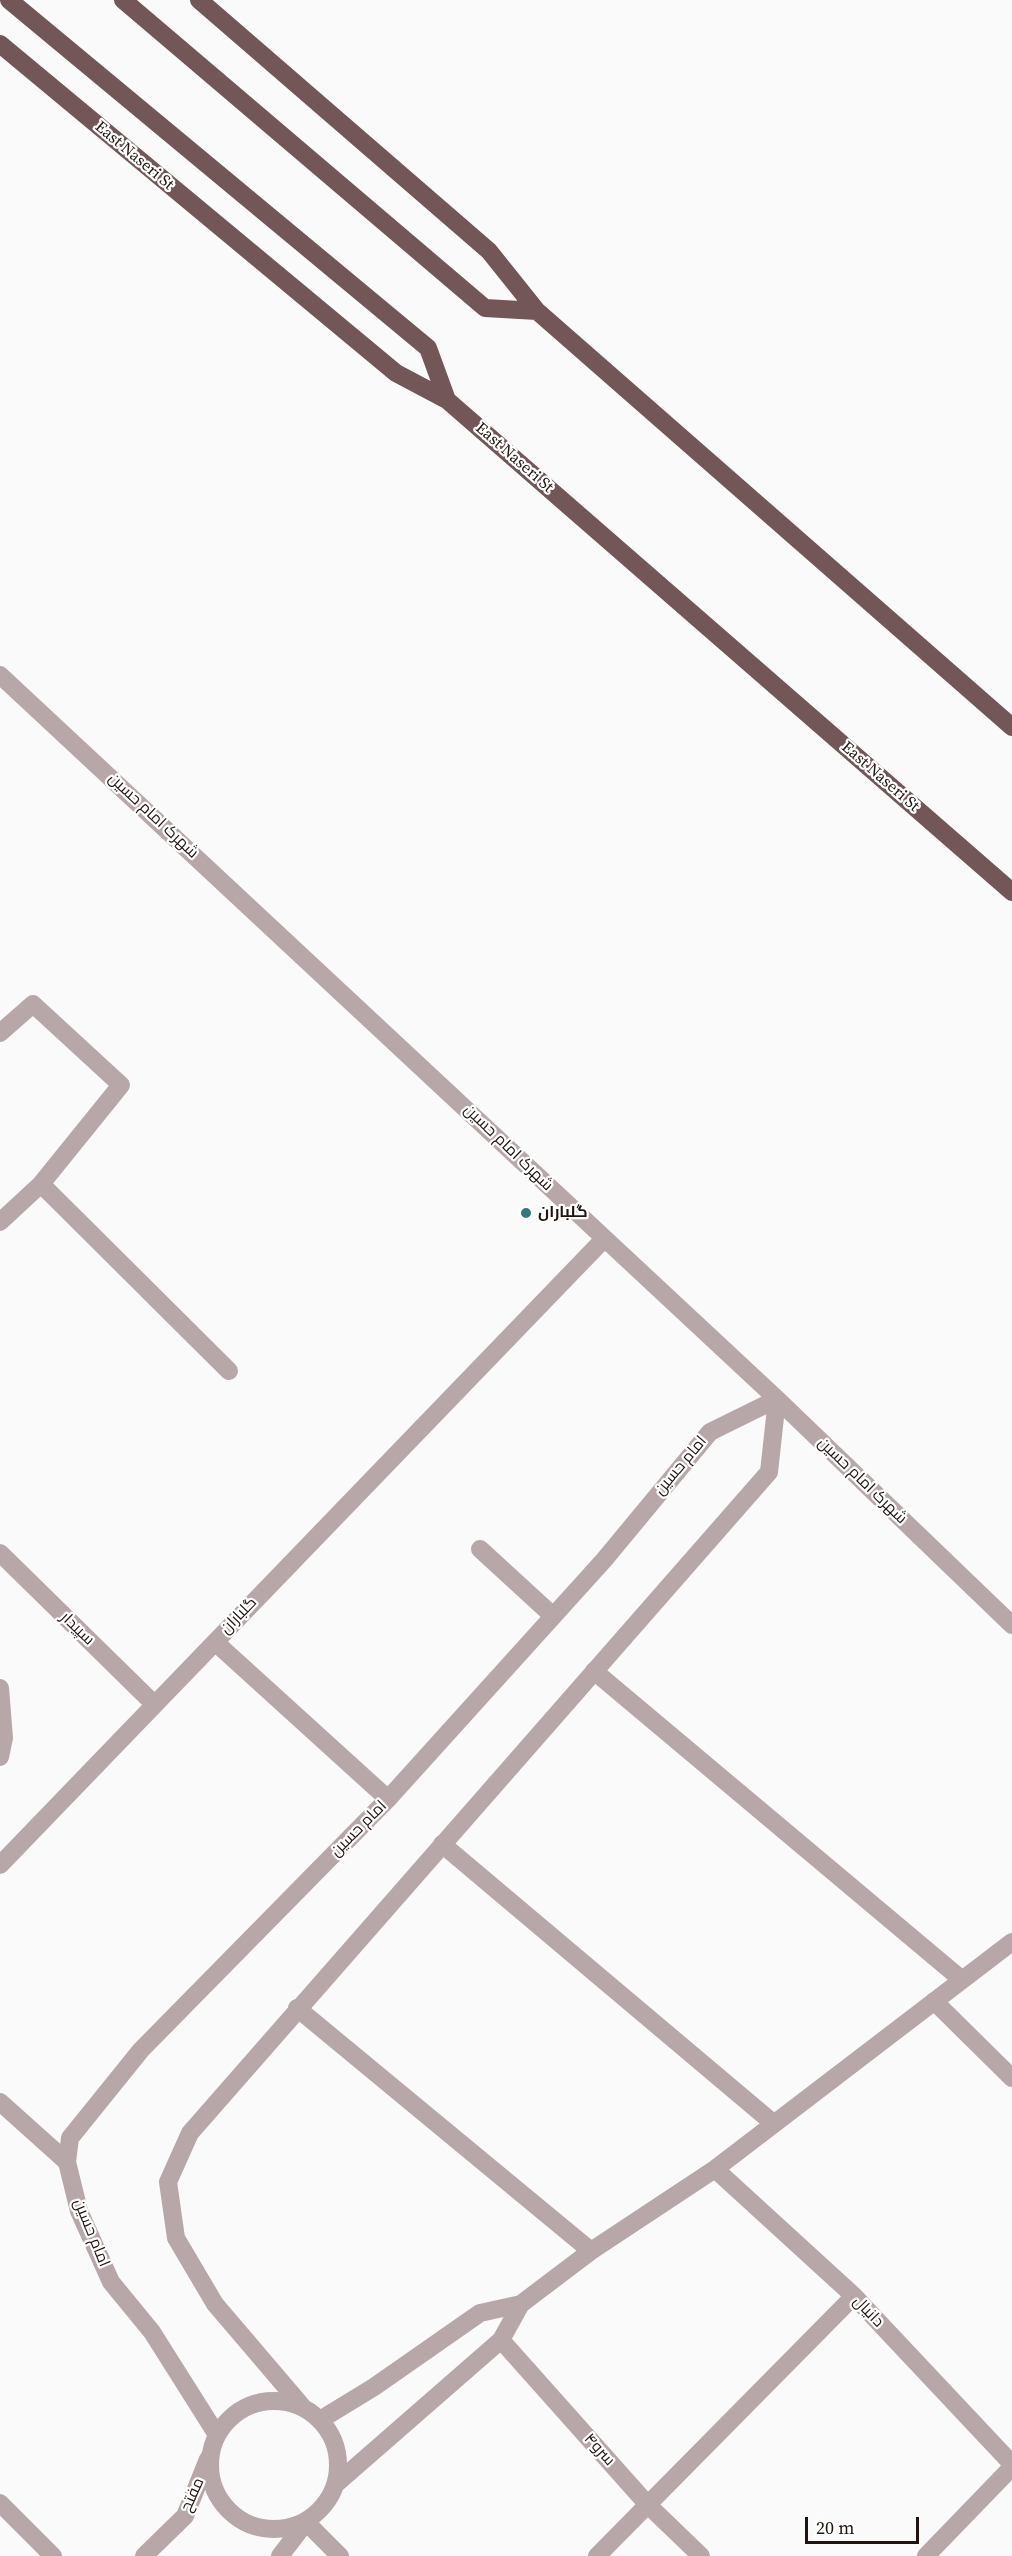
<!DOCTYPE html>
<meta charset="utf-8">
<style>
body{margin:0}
#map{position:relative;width:1012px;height:2556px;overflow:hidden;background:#fafafa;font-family:"Source Serif 4",serif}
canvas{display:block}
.scale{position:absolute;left:805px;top:2517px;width:114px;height:27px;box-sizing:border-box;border:3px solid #1f140f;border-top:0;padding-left:8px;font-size:18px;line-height:21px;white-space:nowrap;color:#1f140f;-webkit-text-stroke:4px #fff;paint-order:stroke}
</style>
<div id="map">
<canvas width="1012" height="2556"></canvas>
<div class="scale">20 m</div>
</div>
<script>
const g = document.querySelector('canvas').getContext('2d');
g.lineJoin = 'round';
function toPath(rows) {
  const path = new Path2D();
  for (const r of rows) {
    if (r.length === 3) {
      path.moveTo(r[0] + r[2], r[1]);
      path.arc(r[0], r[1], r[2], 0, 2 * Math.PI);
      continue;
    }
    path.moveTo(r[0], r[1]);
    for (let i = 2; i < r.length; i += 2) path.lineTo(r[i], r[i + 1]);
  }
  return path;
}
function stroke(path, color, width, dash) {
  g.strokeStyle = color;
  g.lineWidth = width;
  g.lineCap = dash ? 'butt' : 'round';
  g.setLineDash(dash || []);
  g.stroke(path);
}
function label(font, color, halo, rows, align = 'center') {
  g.font = font + ' "Source Serif 4",Cairo,serif';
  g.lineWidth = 4.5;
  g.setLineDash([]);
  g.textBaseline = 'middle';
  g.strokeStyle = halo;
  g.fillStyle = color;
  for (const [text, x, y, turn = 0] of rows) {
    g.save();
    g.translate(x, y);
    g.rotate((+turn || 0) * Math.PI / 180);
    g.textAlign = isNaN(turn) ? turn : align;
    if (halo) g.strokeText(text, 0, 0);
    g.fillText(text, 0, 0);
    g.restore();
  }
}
stroke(toPath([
 [480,1549,553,1616],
 [501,2340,648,2505,701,2556]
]), '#b7a7a8', 18);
stroke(toPath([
 [0,1033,33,1004,121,1085,41,1184,0,1222],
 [41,1184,229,1371],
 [0,1553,154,1704],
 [215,1642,388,1799],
 [594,1671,961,1979],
 [0,1688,4,1738,0,1757],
 [442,1844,773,2123],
 [0,1865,604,1239],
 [934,2001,1012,2078],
 [297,2008,591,2251],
 [0,2102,67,2162],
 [715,2169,854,2296,1012,2464],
 [320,2420,374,2387,480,2313,521,2304],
 [336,2484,501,2340,521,2304,591,2251,715,2169,1012,1942],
 [0,2503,53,2556],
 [306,2522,340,2556],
 [597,2556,854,2296],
 [926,2556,1012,2467]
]), '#b7a7a8', 18);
stroke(toPath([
 [0,675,777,1399,1012,1625],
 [274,2465,64],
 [302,2406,215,2304,176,2238,168,2182,190,2133,769,1472,777,1399],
 [217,2435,152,2332,111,2282,79,2211,67,2162,70,2138,141,2050,388,1799,604,1560,710,1432,777,1399],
 [144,2556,185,2516,208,2459],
 [280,2556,306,2522]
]), '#b7a7a8', 18);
stroke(toPath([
 [9,0,428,348,447,400],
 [123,0,485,308,537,311],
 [199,0,489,251,537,311,1012,727],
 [0,44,396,373,447,400,1012,892]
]), '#735658', 18);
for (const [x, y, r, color] of [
 [526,1213,6,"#317a77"]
]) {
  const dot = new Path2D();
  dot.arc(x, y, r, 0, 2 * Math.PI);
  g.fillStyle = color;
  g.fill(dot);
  stroke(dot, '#fff', 2);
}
label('16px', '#1f140f', '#fff', [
 ["East Naseri St",134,156,40],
 ["East Naseri St",514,458,41],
 ["East Naseri St",880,777,41],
 ["شهرک امام حسین",153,816,43],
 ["شهرک امام حسین",508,1148,44],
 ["امام حسین",681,1466,-50],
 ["شهرک امام حسین",862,1481,44],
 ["گلباران",239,1616,-46],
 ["سپیدار",77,1629,44],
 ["امام حسین",359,1829,-45],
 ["امام حسین",91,2233,68],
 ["دانیال",868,2312,46],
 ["سرو۴",599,2450,48],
 ["مفتح",193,2495,-66]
]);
label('bold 16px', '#1f140f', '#fff', [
 ["گلباران",538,1213]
], 'left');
</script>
